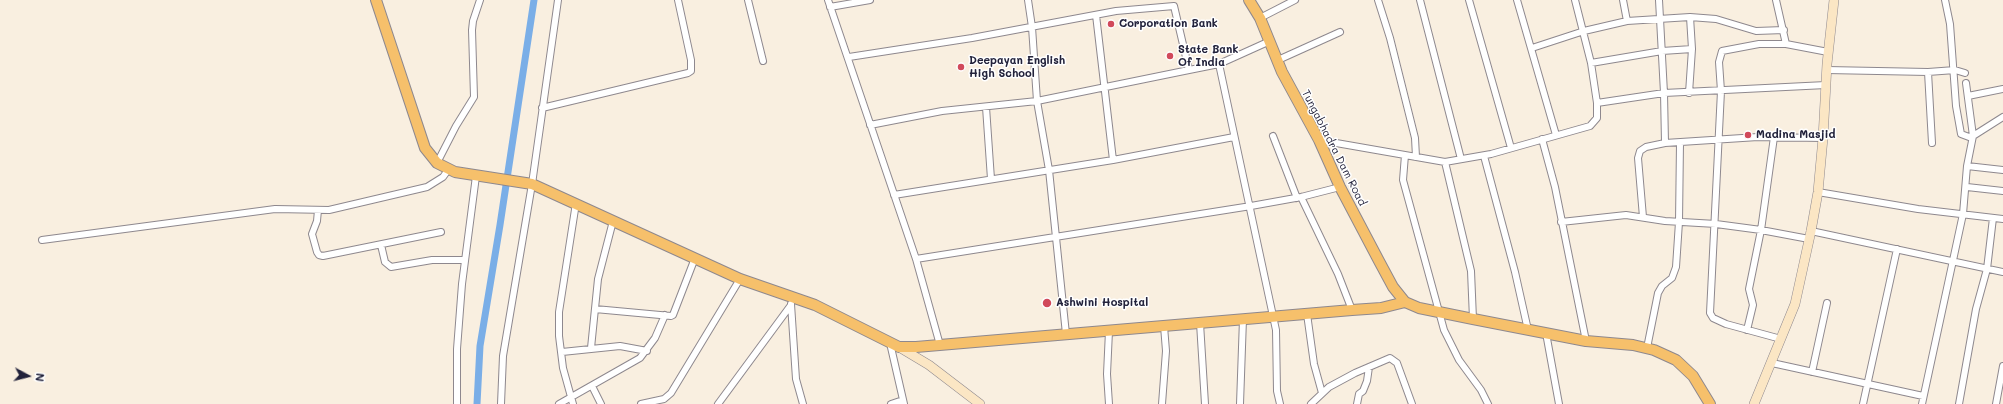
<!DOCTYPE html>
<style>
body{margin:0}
#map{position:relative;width:2003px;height:404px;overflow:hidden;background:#f9efe0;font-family:Mali,sans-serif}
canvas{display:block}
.north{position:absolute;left:8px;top:356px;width:40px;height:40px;-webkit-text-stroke:3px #fff;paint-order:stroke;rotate:97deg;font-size:11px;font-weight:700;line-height:16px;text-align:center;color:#22223b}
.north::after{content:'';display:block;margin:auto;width:14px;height:18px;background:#22223b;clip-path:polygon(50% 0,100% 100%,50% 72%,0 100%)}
</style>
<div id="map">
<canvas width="2003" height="404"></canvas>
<div class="north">N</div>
</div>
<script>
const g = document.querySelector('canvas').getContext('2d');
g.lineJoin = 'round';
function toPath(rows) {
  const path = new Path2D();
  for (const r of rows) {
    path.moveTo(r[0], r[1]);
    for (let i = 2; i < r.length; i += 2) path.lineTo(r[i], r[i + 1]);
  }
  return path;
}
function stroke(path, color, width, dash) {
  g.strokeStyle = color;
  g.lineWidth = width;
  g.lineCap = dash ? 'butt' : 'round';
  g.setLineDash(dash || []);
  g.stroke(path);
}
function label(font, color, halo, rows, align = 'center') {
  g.font = font + ' Mali,sans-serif';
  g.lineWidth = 3;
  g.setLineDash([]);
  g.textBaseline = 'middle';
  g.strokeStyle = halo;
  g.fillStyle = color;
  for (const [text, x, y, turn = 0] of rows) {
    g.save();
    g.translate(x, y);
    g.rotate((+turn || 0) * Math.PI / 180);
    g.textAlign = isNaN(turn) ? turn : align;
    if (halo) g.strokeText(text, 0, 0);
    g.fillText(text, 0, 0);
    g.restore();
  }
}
stroke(toPath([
 [477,404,480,346,500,225,534,0]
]), '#7aaee7', 7);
const street = toPath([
 [748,0,763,61],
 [828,0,916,259,940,345],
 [1028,0,1032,27,1037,101,1049,170,1066,334],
 [1378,0,1390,38,1415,138,1416,157],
 [1420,0,1461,159],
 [1469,0,1511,148],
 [1517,0,1556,135],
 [1623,0,1627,21],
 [1659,0,1664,93,1665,143],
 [1776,0,1786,44],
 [1945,0,1950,24,1956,106,1961,134,1969,137,1973,136,2003,117],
 [830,7,870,0],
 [1096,15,1113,160],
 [1260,18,1295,0],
 [1532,48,1584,31,1627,21,1690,17,1716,19,1756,31,1784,30],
 [849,57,972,38,1116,11,1174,6,1189,70],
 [1278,60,1340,32],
 [1591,63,1662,51,1692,49],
 [1219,64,1276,330,1277,391,1280,404],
 [1827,70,1928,72,1955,70,1965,73],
 [1928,72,1932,143],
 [1689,93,1692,49,1690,17],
 [1968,96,2003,89],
 [1597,103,1664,93,1826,85],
 [986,107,991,179],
 [542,108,688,73,691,71,691,60,678,0],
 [870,125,942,111,1037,101,1189,70,1219,64,1270,41],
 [1273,136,1297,198],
 [1542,139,1555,187,1586,341],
 [1319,140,1445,162,1491,154,1590,126,1597,118,1597,103,1591,63,1575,0],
 [1405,155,1403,180,1444,330,1459,360,1481,390,1488,404],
 [1484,156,1515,272,1528,330],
 [1445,162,1471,271,1473,319],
 [437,163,456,126,474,97,472,30,473,21,480,0],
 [1967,166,2003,170],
 [1967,187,2003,191],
 [1818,192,1918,209,2003,219],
 [894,195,1113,160,1234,137],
 [1301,197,1338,274,1352,310],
 [318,210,317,221,312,234,317,252,319,255,323,256,441,232],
 [1643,217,1638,158,1640,151,1646,147,1665,143,1758,137,1823,138],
 [1561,222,1626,215,1665,221,1716,224,1761,230,1809,239],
 [1811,231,2003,272],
 [42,240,275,209,329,210,427,187,443,177,448,170],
 [381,245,385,262,391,267,432,260,465,260],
 [916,259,1251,206,1301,197,1340,187],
 [791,304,796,379,803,404],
 [595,309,671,316,673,315,695,258],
 [1307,314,1314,364,1322,393],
 [1200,323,1205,404],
 [1747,330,1753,305,1749,289,1761,230,1774,137],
 [1109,331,1107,374,1109,404],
 [1546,333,1559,404],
 [1781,339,1726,324,1713,318,1710,313,1721,91,1719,62,1722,51,1759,44,1786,44,1828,52],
 [890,343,904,404],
 [591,348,598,279,613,221],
 [1647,348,1658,293,1662,286,1672,278,1676,267,1679,222,1680,143],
 [562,352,620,346,647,351],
 [1772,363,1923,396],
 [1812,372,1827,303],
 [592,386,601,404],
 [457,404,457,349,462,284,476,176],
 [501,404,503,356,532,184,558,0],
 [559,404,640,358,655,338,665,315],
 [573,404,563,368,559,336,559,312,576,203],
 [641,404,664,399,671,393,740,279],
 [718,404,791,305],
 [891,404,903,400],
 [1162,404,1166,351,1164,326],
 [1240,404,1243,319],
 [1311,404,1329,387,1355,373,1390,358,1397,363,1412,404],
 [1357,404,1359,394,1363,391,1367,381,1369,367],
 [1863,404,1897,249],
 [1922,404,1963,214,1967,166,1973,136,1966,83],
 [1959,404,1976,309,1987,269,1993,218],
 [1996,404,2003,366]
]);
const secondary = toPath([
 [899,347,929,365,980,404],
 [1754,404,1795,304,1811,231,1818,192,1823,138,1827,64,1834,0]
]);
const primary = toPath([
 [376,0,425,148,437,163,455,172,532,184,740,279,815,305,899,347,916,347,1352,310,1381,308,1405,302,1419,308,1473,319,1586,341,1633,345,1654,350,1676,360,1693,376,1710,404],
 [1249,0,1260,18,1282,72,1319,140,1340,187,1379,261,1393,287,1405,302]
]);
stroke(street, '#8e888e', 8);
stroke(secondary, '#8e888e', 10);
stroke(primary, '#8e888e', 12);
stroke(street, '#fff', 6);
stroke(secondary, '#fbe6c4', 9);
stroke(primary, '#f6c06b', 10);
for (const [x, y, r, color] of [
 [1111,24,4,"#d1495b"],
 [1170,56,4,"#d1495b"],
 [961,67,4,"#d1495b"],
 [1748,135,4,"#d1495b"],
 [1047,303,5,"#d1495b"]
]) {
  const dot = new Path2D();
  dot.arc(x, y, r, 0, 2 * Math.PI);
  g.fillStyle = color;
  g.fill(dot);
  stroke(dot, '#fff', 1.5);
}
label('bold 11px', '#22223b', '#fff', [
 ["Corporation Bank",1119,24],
 ["State Bank",1178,50],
 ["Of India",1178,63],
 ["Deepayan English",969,61],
 ["High School",969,74],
 ["Madina Masjid",1756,135],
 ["Ashwini Hospital",1056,303]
], 'left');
label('11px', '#22223b', '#fff', [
 ["Tungabhadra Dam Road",1334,148,63]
]);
</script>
